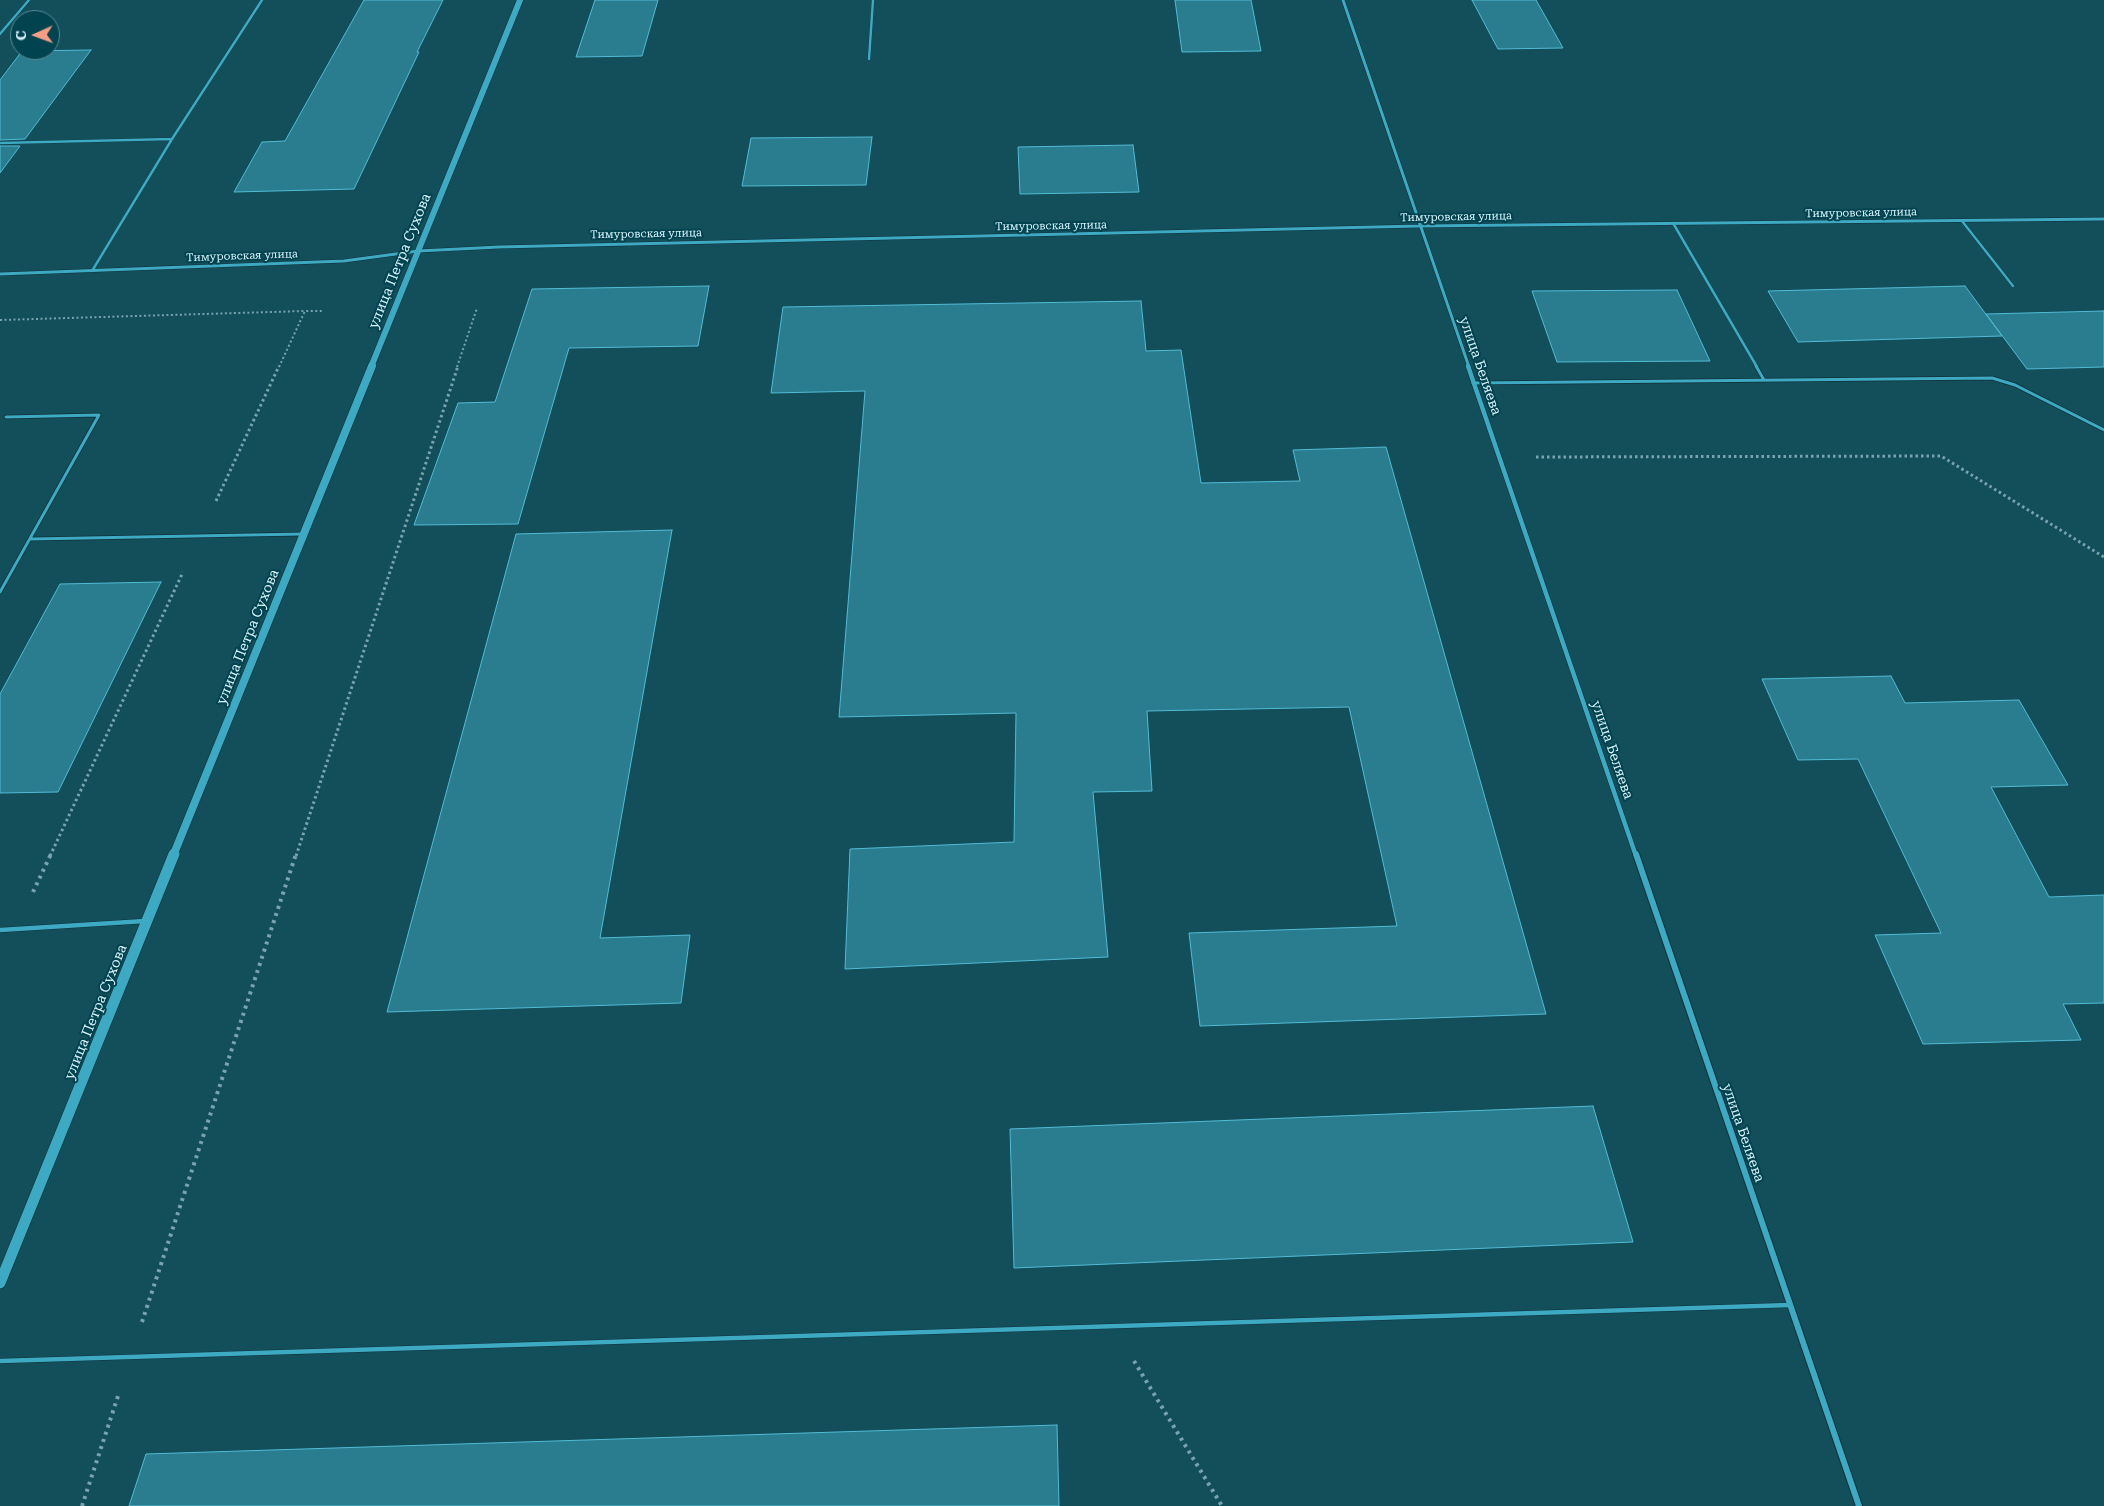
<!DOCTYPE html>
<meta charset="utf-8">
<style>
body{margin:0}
#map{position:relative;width:2104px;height:1506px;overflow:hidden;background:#134e5b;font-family:"Roboto Serif",serif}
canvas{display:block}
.north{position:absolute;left:10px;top:10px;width:50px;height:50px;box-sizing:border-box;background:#024350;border:1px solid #588a95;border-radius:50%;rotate:268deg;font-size:14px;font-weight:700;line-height:20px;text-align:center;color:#daf5fd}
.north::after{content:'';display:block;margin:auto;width:18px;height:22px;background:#f49e86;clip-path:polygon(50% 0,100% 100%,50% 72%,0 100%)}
</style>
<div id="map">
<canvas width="2104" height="1506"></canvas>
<div class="north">С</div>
</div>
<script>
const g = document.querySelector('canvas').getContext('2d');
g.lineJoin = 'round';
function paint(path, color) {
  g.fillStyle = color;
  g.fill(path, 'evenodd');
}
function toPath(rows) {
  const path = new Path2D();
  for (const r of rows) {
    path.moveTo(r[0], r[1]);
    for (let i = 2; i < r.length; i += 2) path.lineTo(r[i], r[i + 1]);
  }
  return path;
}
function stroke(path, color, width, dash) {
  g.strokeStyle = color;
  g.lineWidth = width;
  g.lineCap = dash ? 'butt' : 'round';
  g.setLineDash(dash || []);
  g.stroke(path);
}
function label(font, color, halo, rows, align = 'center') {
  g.font = font + ' "Roboto Serif",serif';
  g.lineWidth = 4;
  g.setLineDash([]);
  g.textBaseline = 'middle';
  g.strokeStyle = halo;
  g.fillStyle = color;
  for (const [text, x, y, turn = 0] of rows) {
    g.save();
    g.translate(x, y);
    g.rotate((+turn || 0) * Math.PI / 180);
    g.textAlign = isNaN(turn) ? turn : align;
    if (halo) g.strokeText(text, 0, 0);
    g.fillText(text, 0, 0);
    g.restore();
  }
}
const building = toPath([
 [364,0,443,0,417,52,419,52,354,189,234,192,262,142,285,141,364,0],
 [595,0,658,0,642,56,576,57,595,0],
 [1175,0,1251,0,1261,51,1182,52,1175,0],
 [1472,0,1536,0,1563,48,1498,49,1472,0],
 [91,50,25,139,0,140,0,80,22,51,91,50],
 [872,137,866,185,742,186,751,138,872,137],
 [1133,145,1139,192,1020,194,1018,147,1133,145],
 [0,146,20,146,0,173,0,146],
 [709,286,698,346,569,348,518,524,414,525,458,403,495,402,532,289,709,286],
 [1965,286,2002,336,1798,342,1768,291,1965,286],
 [1677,290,1710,361,1557,362,1532,291,1677,290],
 [1141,301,1146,351,1181,350,1201,483,1300,481,1293,450,1386,447,1546,1014,1200,1026,1189,933,1397,926,1349,707,1147,711,1152,791,1093,792,1108,957,845,969,850,849,1014,842,1016,713,839,717,865,391,771,393,783,307,1141,301],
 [2104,311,2104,367,2027,369,1986,314,2104,311],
 [672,530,600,938,690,935,681,1003,387,1012,516,534,672,530],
 [161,582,58,792,0,793,0,694,60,584,161,582],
 [1891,676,1905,703,2019,700,2068,785,1991,787,2049,897,2104,895,2104,1003,2063,1004,2081,1040,1923,1044,1875,935,1941,933,1858,759,1798,760,1762,679,1891,676],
 [1593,1106,1633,1242,1014,1268,1010,1129,1593,1106],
 [1057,1425,1059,1506,129,1506,146,1454,1057,1425]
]);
paint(building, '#2a7c8f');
stroke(building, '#52bcd5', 1);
const serviceFar2 = toPath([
 [0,34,29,0],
 [869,59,873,0],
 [0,143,172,139],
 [1962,221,2013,286],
 [1673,223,1757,367],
 [92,271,172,139,262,0]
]);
const serviceFar1 = toPath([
 [1756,366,1764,380],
 [1473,383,1992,378,2015,385,2104,430],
 [31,539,303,534],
 [0,592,99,415,6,417]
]);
const service = toPath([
 [0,930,145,921],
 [0,1361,1790,1305]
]);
const minorFar2 = toPath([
 [1343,0,1469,367],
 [0,274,344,261,418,251,499,247,1419,226,2104,219]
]);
const minorFar1 = toPath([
 [1468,366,1636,856]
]);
const minor = toPath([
 [1636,854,1859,1506]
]);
const tertiaryFar2 = toPath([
 [371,367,520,0]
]);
const tertiaryFar1 = toPath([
 [173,856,372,366]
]);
const tertiary = toPath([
 [0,1283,174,854]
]);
stroke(serviceFar2, '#0f3139', 3);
stroke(serviceFar1, '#0f3139', 4.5);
stroke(service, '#0f3139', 5.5);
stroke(minorFar2, '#0f3139', 4);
stroke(minorFar1, '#0f3139', 5.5);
stroke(minor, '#0f3139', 8);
stroke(tertiaryFar2, '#0f3139', 7);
stroke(tertiaryFar1, '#0f3139', 9);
stroke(tertiary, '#0f3139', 12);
stroke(toPath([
 [0,320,305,311],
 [279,367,305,311,323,311],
 [457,367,477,308]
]), '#79a4ae', 2, [2, 2.5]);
stroke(toPath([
 [1536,457,1941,456,2104,557],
 [216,501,279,366],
 [50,856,183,572],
 [296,856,458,366]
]), '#79a4ae', 3, [2.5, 3]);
stroke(toPath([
 [33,892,51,854],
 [142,1322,296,854],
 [1134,1361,1222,1506],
 [82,1506,119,1393]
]), '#79a4ae', 4, [3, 4.5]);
stroke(serviceFar2, '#3da9c2', 2.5);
stroke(serviceFar1, '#3da9c2', 3);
stroke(service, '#3da9c2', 4.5);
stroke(minorFar2, '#3da9c2', 3);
stroke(minorFar1, '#3da9c2', 4.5);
stroke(minor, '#3da9c2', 6);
stroke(tertiaryFar2, '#3da9c2', 6);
stroke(tertiaryFar1, '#3da9c2', 8);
stroke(tertiary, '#3da9c2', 11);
label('11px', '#daf5fd', '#024350', [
 ["Тимуровская улица",1861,213,-1],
 ["Тимуровская улица",1456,217,-1],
 ["Тимуровская улица",1051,226,-1],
 ["Тимуровская улица",646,234,-1],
 ["Тимуровская улица",242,256,-2]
]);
label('14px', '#daf5fd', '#024350', [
 ["улица Петра Сухова",400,261,-68],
 ["улица Беляева",1480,366,71],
 ["улица Петра Сухова",248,637,-68],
 ["улица Беляева",1612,750,71],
 ["улица Петра Сухова",96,1012,-68],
 ["улица Беляева",1743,1133,71]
]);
</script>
